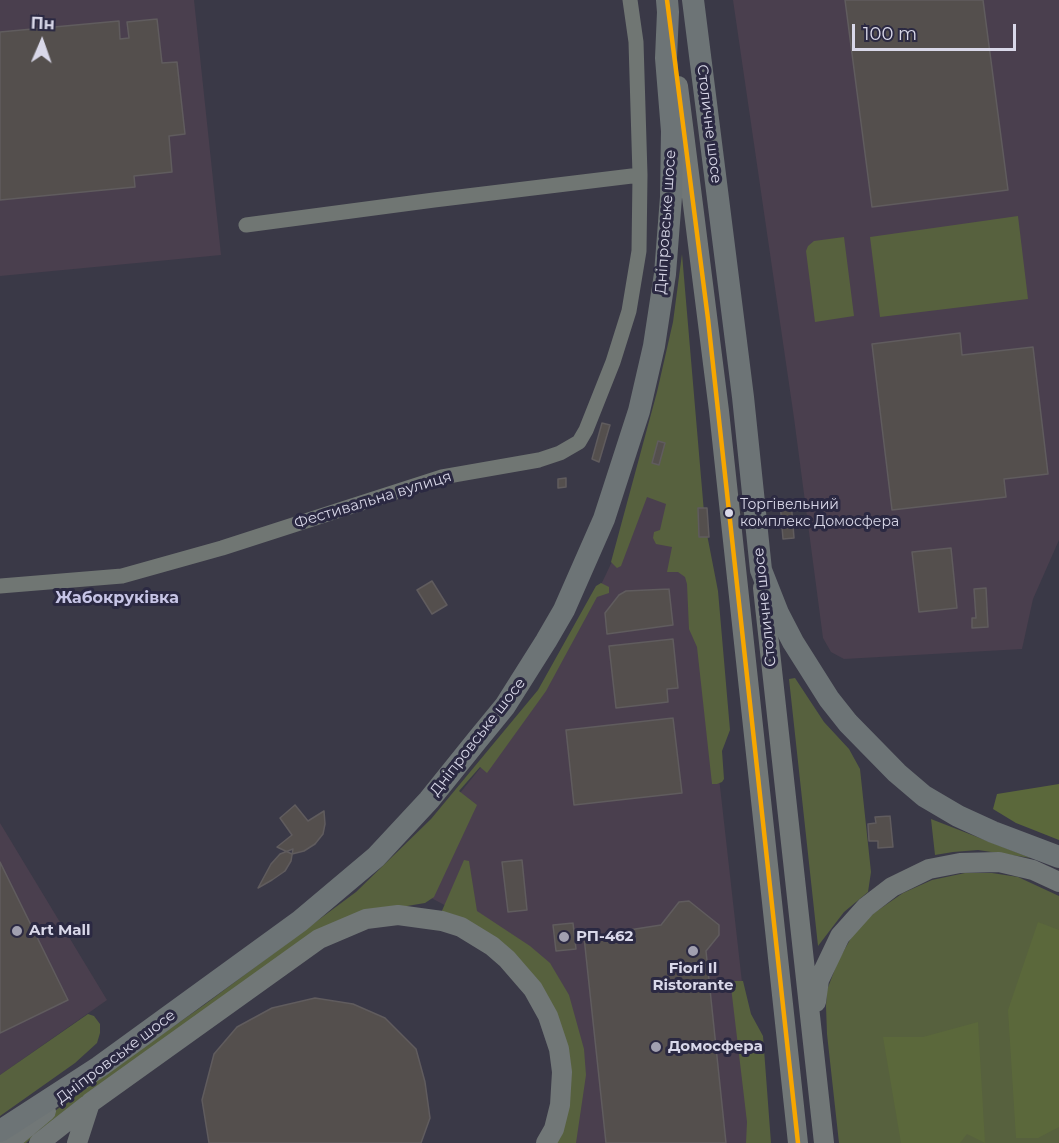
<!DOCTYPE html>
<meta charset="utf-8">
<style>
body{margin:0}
#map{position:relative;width:1059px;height:1143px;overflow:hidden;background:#3a3947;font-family:Montserrat,sans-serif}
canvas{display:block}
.north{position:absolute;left:12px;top:12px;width:60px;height:60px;-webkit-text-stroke:4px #2b2942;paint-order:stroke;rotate:2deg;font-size:16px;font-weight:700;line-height:24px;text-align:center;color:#d9d8e9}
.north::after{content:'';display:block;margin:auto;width:21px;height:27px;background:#d9d8e9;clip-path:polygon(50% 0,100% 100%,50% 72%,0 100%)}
.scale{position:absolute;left:852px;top:24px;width:164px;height:27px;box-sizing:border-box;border:3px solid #d9d8e9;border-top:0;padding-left:8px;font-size:18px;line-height:21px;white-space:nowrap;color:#d9d8e9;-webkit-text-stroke:4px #2b2942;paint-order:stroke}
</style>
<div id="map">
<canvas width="1059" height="1143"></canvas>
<div class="north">Пн</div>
<div class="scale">100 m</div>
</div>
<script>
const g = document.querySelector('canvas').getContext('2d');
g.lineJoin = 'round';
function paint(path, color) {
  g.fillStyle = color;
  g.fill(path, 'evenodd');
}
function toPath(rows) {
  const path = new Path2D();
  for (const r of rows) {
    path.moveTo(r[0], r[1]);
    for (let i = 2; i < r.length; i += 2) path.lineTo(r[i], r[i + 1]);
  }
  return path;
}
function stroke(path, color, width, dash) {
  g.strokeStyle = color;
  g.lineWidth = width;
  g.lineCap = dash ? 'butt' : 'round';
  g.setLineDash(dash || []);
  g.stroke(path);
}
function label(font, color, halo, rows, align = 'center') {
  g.font = font + ' Montserrat,sans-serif';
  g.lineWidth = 6;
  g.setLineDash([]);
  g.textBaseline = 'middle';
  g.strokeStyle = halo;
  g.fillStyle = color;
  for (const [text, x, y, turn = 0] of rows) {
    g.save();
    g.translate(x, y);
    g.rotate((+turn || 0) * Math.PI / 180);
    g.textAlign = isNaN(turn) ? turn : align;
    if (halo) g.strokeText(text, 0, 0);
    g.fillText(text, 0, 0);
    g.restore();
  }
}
paint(toPath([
 [0,0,194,0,221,255,0,276],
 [733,0,1059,0,1059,540,1033,599,1022,649,844,659,831,652,823,638,794,418],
 [645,492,698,499,703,635,746,1018,749,1143,575,1143,578,1064,508,939,392,877,503,740,543,686,598,591],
 [0,823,107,1000,0,1075]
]), '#4a3f4e');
paint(toPath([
 [1018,216,1028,299,880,317,870,237],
 [844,237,854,316,815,322,806,251,808,246,814,241],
 [682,254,705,524,718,591,730,730,722,751,724,779,722,782,717,784,712,784,697,647,689,629,687,584,685,577,678,572,667,572,672,547,656,544,653,538,654,532,660,530,666,504,647,497,621,566,617,568,611,562,657,392,673,322],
 [601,583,609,587,609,593,597,597,546,691,487,773,480,767,459,791,477,805,434,897,425,903,365,913,41,1129,26,1143,17,1143,38,1124,81,1091,204,1005,356,892,431,819,538,690,596,586],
 [795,678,824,722,849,749,860,769,871,872,868,892,844,912,818,946,789,679],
 [931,819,1031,858,978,850,953,852,935,855],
 [464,860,469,861,477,911,530,946,550,963,569,995,584,1049,586,1075,576,1143,556,1143,555,1014,441,913],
 [965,873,992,873,1018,877,1059,896,1059,1143,839,1143,827,1034,826,1006,827,990,838,961,855,931,874,913,903,893,932,880],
 [734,981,743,981,751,1014,763,1036,771,1143,746,1143,747,1122,731,987],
 [88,1014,94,1016,100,1024,100,1033,97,1043,75,1063,0,1116,0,1075]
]), '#57613e');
paint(toPath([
 [1059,784,1059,840,1016,823,993,809,997,794],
 [1038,922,1059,930,1059,1127,1038,1138,1016,1138,1008,1010],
 [978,1022,985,1143,967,1134,960,1143,901,1143,883,1037,923,1037]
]), '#5b683b');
const building = toPath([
 [845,0,983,0,1008,190,872,207,845,0],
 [157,19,162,63,177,62,185,134,169,136,172,172,134,176,135,187,0,200,0,32,119,21,120,39,129,38,127,22,157,19],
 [960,333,962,355,1033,347,1048,474,1004,479,1006,497,892,510,872,344,960,333],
 [602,423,610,425,599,462,592,459,602,423],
 [658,441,665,443,659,465,652,463,658,441],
 [566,478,566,487,558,488,558,479,566,478],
 [791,501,794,538,783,539,780,502,791,501],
 [698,508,707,508,709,537,699,537,698,508],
 [951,548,957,608,919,612,912,552,951,548],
 [432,581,447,605,432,614,417,590,432,581],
 [986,588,988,627,972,628,972,618,976,618,974,589,986,588],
 [669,589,673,625,607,634,605,613,619,595,626,591,669,589],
 [673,639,678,688,667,689,668,702,616,708,609,646,673,639],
 [673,718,682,793,574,805,566,730,673,718],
 [295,805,308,821,324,811,325,824,323,834,315,844,304,851,292,854,277,847,292,835,280,818,295,805],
 [890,816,893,847,878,848,878,841,869,841,868,824,876,823,875,817,890,816],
 [293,849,291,861,285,871,272,880,258,888,271,864,280,854,293,849],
 [522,860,527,910,508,912,502,862,522,860],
 [0,862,68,1000,0,1033,0,862],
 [689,901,719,925,719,935,706,951,726,1143,606,1143,584,937,661,925,679,902,689,901],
 [573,923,576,949,556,951,553,925,573,923],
 [315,998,353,1004,385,1018,416,1049,425,1082,430,1118,421,1143,209,1143,202,1100,214,1054,237,1027,272,1008,315,998]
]);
paint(building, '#544f4d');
stroke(building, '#605c5e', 1.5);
stroke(toPath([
 [246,225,434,200,640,175],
 [0,586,122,576,222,548,442,477,539,460,560,453,579,442,586,430,613,362,629,311,639,251,640,175,636,42,630,0]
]), '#707673', 15);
stroke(toPath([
 [678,86,719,411,798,1143],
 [763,588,824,1143],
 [816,1002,819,980,840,936,866,907,892,887,929,869,960,863,999,862,1033,870,1059,882],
 [8,1143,46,1111],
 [39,1143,90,1103,319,939,366,919,398,915,442,921,461,927,492,946,507,959,533,989,548,1016,559,1049,562,1072,560,1105,554,1129,546,1143],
 [77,1143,90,1103]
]), '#717777', 20);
stroke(toPath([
 [693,0,743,397,761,570,778,613,793,642,829,699,848,723,897,773,924,796,958,816,993,832,1059,857],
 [0,1131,99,1067,300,921,376,857,429,800,478,739,505,706,546,641,564,610,604,519,639,411,654,346,665,274,671,197,672,131,666,58,668,12,667,0]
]), '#6d7476', 22);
stroke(toPath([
 [667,0,708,319,798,1143]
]), '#f7a600', 4.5);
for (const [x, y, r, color] of [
 [729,513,5,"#d9d8e9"],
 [17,931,6,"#a1a0b0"],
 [564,937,6,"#a1a0b0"],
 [693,951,6,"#a1a0b0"],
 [656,1047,6,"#a1a0b0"]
]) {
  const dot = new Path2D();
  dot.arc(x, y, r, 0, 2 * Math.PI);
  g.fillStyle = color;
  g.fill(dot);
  stroke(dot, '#2b2942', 2);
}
label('14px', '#d9d8e9', '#2b2942', [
 ["Торгівельний",740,505],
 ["комплекс Домосфера",740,522]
], 'left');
label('15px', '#d9d8e9', '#2b2942', [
 ["Столичне шосе",709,124,83],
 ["Дніпровське шосе",666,222,-86],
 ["Фестивальна вулиця",373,500,-17],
 ["Столичне шосе",765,607,-96],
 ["Дніпровське шосе",478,737,-52],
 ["Дніпровське шосе",116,1057,-37]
]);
label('bold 15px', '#d9d8e9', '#2b2942', [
 ["Art Mall",29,931],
 ["РП-462",576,937],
 ["Fiori Il",693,969,"center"],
 ["Ristorante",693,986,"center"],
 ["Домосфера",668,1047]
], 'left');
label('bold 16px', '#c7c5e6', '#2b2942', [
 ["Жабокруківка",117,598]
]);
</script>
